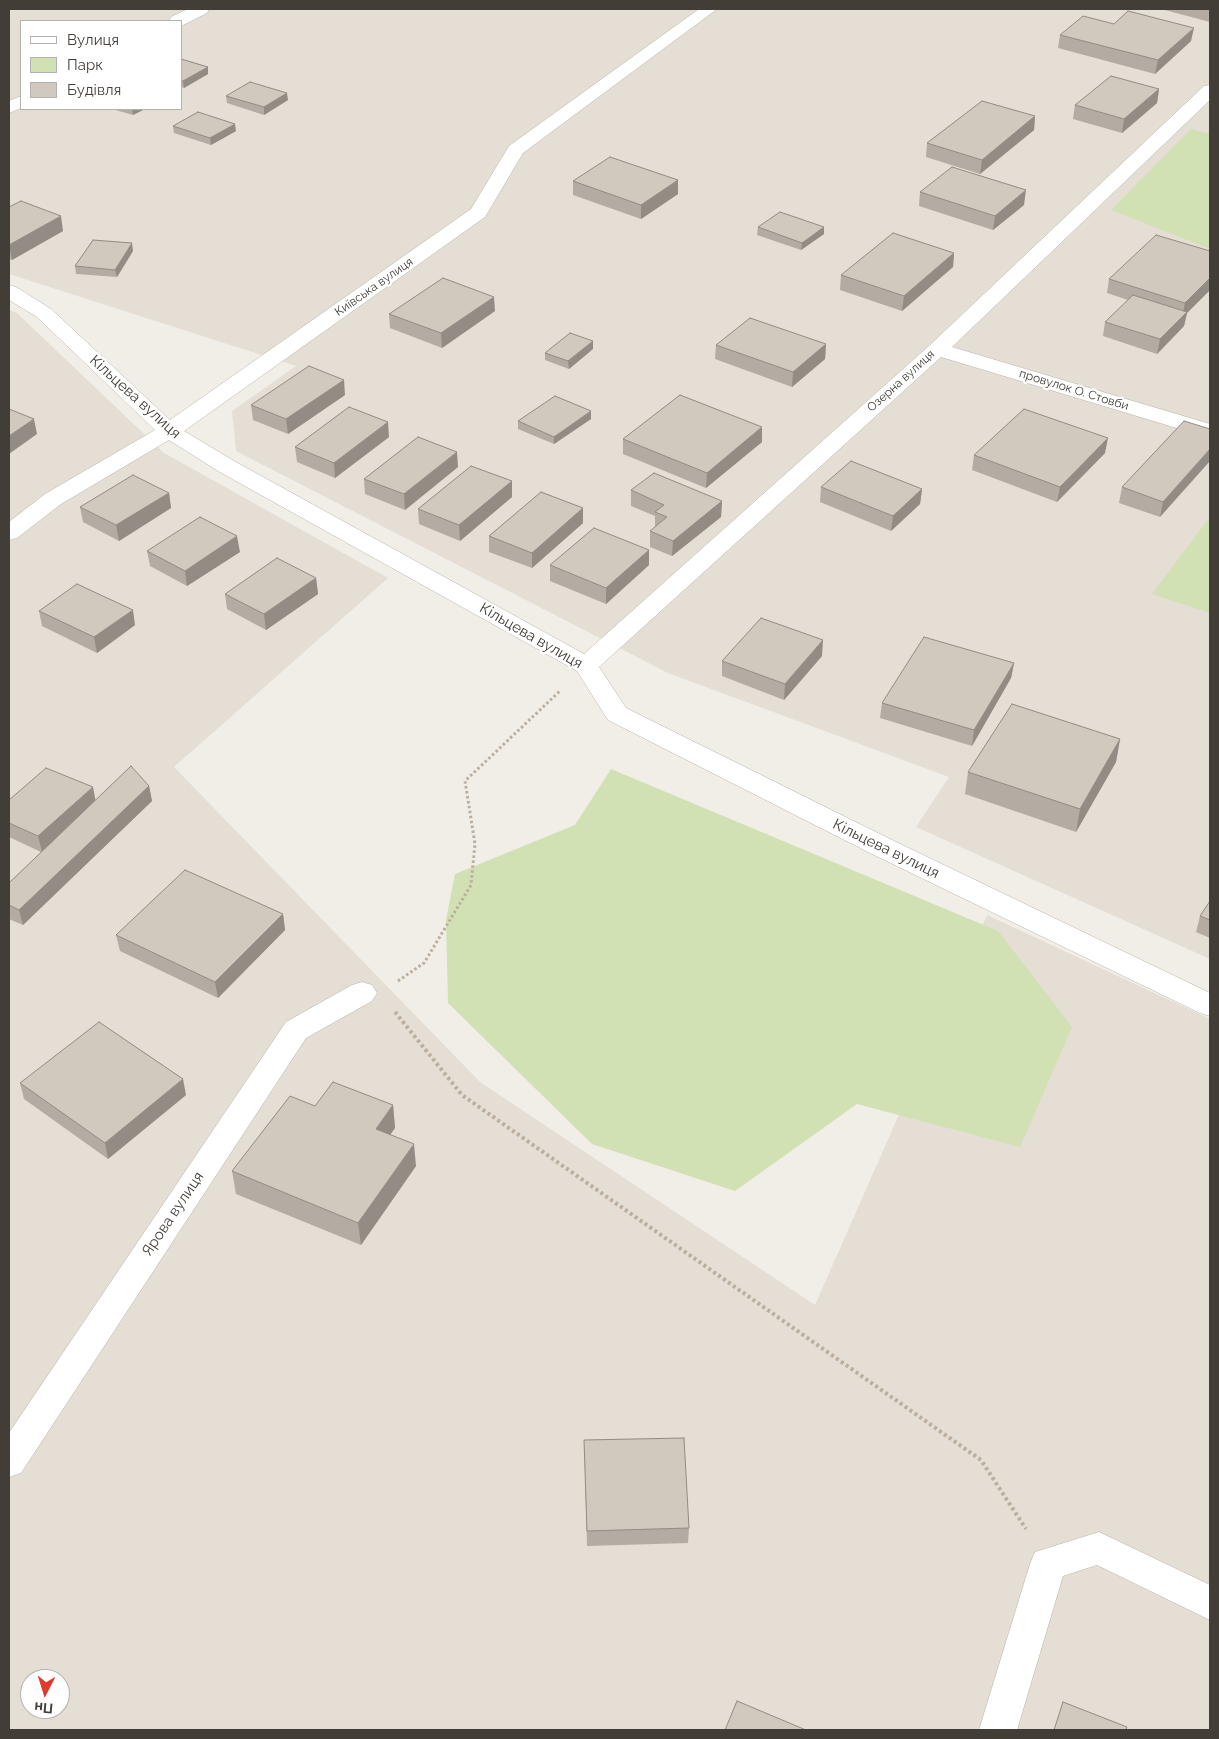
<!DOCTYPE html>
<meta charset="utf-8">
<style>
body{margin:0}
#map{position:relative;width:1219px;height:1739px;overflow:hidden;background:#f1ede7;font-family:Raleway,sans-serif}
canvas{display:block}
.frame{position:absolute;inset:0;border:10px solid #433d37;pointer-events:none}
.legend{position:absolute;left:20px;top:20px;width:162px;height:90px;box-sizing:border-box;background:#fff;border:1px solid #b4b1af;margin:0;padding:6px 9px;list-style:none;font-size:15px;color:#433d37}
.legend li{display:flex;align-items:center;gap:10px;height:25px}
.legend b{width:25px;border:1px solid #b4b1af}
.north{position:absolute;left:20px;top:1669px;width:50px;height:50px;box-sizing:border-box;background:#fff;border:1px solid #b4b1af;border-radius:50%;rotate:185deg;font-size:14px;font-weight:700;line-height:20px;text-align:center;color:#433d37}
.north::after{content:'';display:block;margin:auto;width:18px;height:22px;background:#e03a2f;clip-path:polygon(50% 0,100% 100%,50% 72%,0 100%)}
</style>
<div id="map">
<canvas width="1219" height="1739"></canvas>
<div class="frame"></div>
<ul class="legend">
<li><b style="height:6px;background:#fff"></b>Вулиця</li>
<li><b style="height:14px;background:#d1e1b4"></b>Парк</li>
<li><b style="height:14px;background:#d1c8be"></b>Будівля</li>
</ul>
<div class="north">Пн</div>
</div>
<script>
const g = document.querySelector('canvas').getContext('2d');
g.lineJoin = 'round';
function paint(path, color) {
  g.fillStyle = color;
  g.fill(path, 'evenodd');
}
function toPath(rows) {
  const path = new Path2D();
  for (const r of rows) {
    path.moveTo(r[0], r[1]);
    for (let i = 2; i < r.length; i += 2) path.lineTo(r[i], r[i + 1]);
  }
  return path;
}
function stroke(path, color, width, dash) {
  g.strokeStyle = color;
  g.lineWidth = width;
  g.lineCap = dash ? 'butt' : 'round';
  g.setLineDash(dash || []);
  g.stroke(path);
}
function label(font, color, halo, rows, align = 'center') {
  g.font = font + ' Raleway,sans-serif';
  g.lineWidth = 4.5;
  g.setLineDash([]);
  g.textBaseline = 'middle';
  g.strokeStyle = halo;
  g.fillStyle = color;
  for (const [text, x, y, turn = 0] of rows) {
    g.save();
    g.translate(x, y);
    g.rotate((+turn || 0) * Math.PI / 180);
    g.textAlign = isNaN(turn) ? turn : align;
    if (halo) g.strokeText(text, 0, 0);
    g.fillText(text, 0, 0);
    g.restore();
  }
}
paint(toPath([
 [9,9,1210,9,1210,959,916,827,949,777,668,673,236,451,232,411,296,366,9,274],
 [21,21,181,21,181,109,21,109],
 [9,310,17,313,164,453,388,578,174,767,480,1082,815,1305,987,915,1210,1019,1210,1730,9,1730],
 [30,1679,60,1679,60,1709,30,1709]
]), '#e4ded5');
paint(toPath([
 [1191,129,1210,134,1210,249,1111,210],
 [1210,517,1210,613,1152,594],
 [611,769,998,931,1072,1027,1020,1147,857,1104,735,1191,592,1144,448,1003,446,920,455,874,575,825]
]), '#d1e1b4');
const minor = toPath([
 [188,9,209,9,207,13,183,25,181,25,181,21,169,21,171,17,188,9],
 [699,9,717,9,523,153,485,217,184,431,234,461,584,654,930,345,1204,86,1210,85,1210,100,952,347,1210,424,1210,438,941,357,599,667,626,708,892,840,1210,993,1210,1016,1200,1013,872,854,608,720,577,671,218,471,169,440,61,504,17,538,9,540,9,522,45,494,155,430,37,317,9,300,9,285,16,287,51,309,170,420,471,209,509,146,699,9],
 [21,96,21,108,9,113,9,101,21,96],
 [362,982,372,985,377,993,372,1001,306,1038,21,1473,9,1477,9,1433,286,1022,352,985,362,982],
 [1099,1532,1210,1585,1210,1620,1097,1565,1063,1576,1017,1730,979,1730,1030,1564,1035,1552,1099,1532]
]);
stroke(minor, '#bbb4aa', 1);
stroke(toPath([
 [398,981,424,963,471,885,475,844,465,781,561,690]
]), '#bcae9d', 3, [2.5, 2.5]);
stroke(toPath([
 [395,1012,462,1095,981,1460,1026,1529]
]), '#bcae9d', 4, [3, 3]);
paint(minor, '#fff');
paint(toPath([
 [1161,9,1210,9,1210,22],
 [1060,35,1191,41,1155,74,1058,48],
 [181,59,208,67,208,74,184,88,181,87],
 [1159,89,1157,103,1122,133,1073,119,1075,105],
 [226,96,288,100,264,115,227,103],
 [112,109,145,109,133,115],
 [1035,116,1034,130,980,174,926,157,927,143],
 [173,126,236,131,211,145,174,133],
 [573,181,678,194,641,219,573,195],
 [920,192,1024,205,993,230,919,206],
 [9,207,63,231,12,260,9,259],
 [758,227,824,227,824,234,801,250,757,235],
 [133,251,117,277,76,274,75,266],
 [1210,251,1210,290,1187,313,1184,326,1157,354,1103,336,1105,322,1128,300,1107,293,1109,279],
 [954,253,953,267,902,311,840,290,841,275],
 [495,311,442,348,390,328,389,314],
 [826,344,825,359,792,387,715,359,716,345],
 [593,349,569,369,545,360,545,353],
 [345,395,288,434,253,420,251,405],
 [591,419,554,444,518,429,518,421],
 [1210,429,1160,517,1119,503,1122,487],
 [389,437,335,478,297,462,295,447],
 [623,439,762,442,706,488,623,454],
 [1105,453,1057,502,972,470,974,455],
 [458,467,405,510,365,494,364,479],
 [512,481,512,497,460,541,419,524,418,509],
 [821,487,922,489,920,504,891,531,820,502],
 [631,490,722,501,721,517,672,556,650,547,650,531,655,527,655,516,631,506],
 [169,493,171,508,119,541,83,522,80,507],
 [583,508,583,523,532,568,489,552,489,536],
 [147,551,240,552,187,586,150,566],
 [550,565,649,565,606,604,550,581],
 [316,578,318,594,266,630,227,609,225,594],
 [39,611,135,625,97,653,42,626],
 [822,656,784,700,722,676,722,661],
 [1014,663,1011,678,972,746,880,718,882,703],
 [1120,739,1116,762,1076,832,965,794,968,772],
 [149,786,152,801,23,925,9,919,9,883,41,852,9,837,9,800,95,800],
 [1210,901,1210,938,1196,932,1200,916],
 [283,914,285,930,218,998,120,951,116,935],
 [20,1083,186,1095,108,1159,24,1099],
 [393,1105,395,1128,390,1135,416,1166,361,1245,236,1194,232,1171,315,1106],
 [584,1440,689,1528,688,1543,587,1546]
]), '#b4aca3');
paint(toPath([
 [1194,28,1191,41,1155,74,1158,60],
 [208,67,208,74,184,88,183,81],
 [1159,89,1157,103,1122,133,1124,119],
 [287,93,288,100,264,115,264,107],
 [132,109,145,109,133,115],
 [1035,116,1034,130,980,174,982,160],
 [235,124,236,131,211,145,210,138],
 [678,180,678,194,641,219,641,205],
 [1026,190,1024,205,993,230,995,216],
 [61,216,63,231,12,260,9,245],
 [824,227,824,234,801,250,802,243],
 [132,243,133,251,117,277,115,270],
 [954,253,953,267,902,311,904,296],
 [1210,278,1210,290,1187,313,1184,326,1157,354,1160,339,1182,317,1185,303],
 [494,297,495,311,442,348,441,333],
 [593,341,593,349,569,369,568,361],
 [826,344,825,359,792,387,793,372],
 [344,380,345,395,288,434,286,419],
 [591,411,591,419,554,444,554,437],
 [34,419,37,434,9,454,9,436],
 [388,422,389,437,335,478,334,463],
 [762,427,762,442,706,488,707,473],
 [1108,438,1105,453,1057,502,1060,487],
 [1210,449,1210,461,1160,517,1163,502],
 [457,452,458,467,405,510,404,494],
 [512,481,512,497,460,541,459,525],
 [922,489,920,504,891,531,893,516],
 [169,493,171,508,119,541,116,525],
 [722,501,721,517,672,556,673,541],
 [583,508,583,523,532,568,532,553],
 [237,536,240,552,187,586,185,571],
 [649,550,649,565,606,604,606,588],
 [316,578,318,594,266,630,264,614],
 [133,610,135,625,97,653,94,637],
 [823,640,822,656,784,700,785,684],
 [1014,663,1011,678,972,746,974,730],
 [1120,739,1116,762,1076,832,1080,809],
 [149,786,152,801,23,925,19,910],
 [93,787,96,803,42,852,38,836],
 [283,914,285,930,218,998,215,982],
 [183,1079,186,1095,108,1159,105,1143],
 [393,1105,395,1128,378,1151,376,1129],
 [414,1144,416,1166,361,1245,358,1223]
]), '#928c85');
const building = toPath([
 [1128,11,1194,28,1158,60,1060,35,1083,16,1114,24,1128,11],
 [181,59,208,67,183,81,181,80,181,59],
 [1111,76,1159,89,1124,119,1075,105,1111,76],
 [250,82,287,93,264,107,226,96,250,82],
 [982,101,1035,116,982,160,927,143,982,101],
 [198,112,235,124,210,138,173,126,198,112],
 [610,157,678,180,641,205,573,181,610,157],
 [952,167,1026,190,995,216,920,192,952,167],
 [21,201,61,216,9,245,9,207,21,201],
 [780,212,824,227,802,243,758,227,780,212],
 [893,233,954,253,904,296,841,275,893,233],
 [1156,235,1210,251,1210,278,1185,303,1109,279,1156,235],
 [93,240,132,243,115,270,75,266,93,240],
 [443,278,494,297,441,333,389,314,443,278],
 [1133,295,1187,312,1160,339,1105,322,1133,295],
 [750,318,826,344,793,372,716,345,750,318],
 [570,333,593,341,568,361,545,353,570,333],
 [309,366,344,380,286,419,251,405,309,366],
 [680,395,762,427,707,473,623,439,680,395],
 [555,396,591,411,554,437,518,421,555,396],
 [349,407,388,422,334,463,295,447,349,407],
 [9,409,34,419,9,436,9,409],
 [1024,409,1108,438,1060,487,974,455,1024,409],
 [1184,421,1210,429,1210,449,1163,502,1122,487,1184,421],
 [418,437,457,452,404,494,364,479,418,437],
 [851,461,922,489,893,516,821,487,851,461],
 [471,466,512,481,459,525,418,509,471,466],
 [654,473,722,501,673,541,650,531,667,517,655,512,664,505,631,490,654,473],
 [133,475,169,493,116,525,80,507,133,475],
 [541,492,583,508,532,553,489,536,541,492],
 [200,517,237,536,185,571,147,551,200,517],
 [594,528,649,550,606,588,550,565,594,528],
 [277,558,316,578,264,614,225,594,277,558],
 [77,584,133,610,94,637,39,611,77,584],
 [761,618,823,640,785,684,722,661,761,618],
 [924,637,1014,663,974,730,882,703,924,637],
 [1012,704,1120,739,1080,809,968,772,1012,704],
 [131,766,149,786,19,910,9,905,9,883,131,766],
 [46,768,93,787,38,836,9,823,9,800,46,768],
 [185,870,283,914,215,982,116,935,185,870],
 [1210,901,1210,920,1200,916,1210,901],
 [99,1022,183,1079,105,1143,20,1083,99,1022],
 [333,1082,393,1105,376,1129,414,1144,358,1223,232,1171,290,1096,315,1106,333,1082],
 [684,1438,689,1528,587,1531,584,1440,684,1438],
 [737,1701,806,1730,725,1730,737,1701],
 [1063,1702,1127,1727,1126,1730,1054,1730,1063,1702]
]);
paint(building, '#d1c8be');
stroke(building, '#928c85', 1);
label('12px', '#433d37', '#fff', [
 ["Київська вулиця",374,287,-35],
 ["Озерна вулиця",901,381,-42],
 ["провулок О. Стовби",1074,390,17]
]);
label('15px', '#433d37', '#fff', [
 ["Кільцева вулиця",135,397,42],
 ["Кільцева вулиця",531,636,30],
 ["Кільцева вулиця",886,849,26],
 ["Ярова вулиця",173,1214,-56]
]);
</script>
